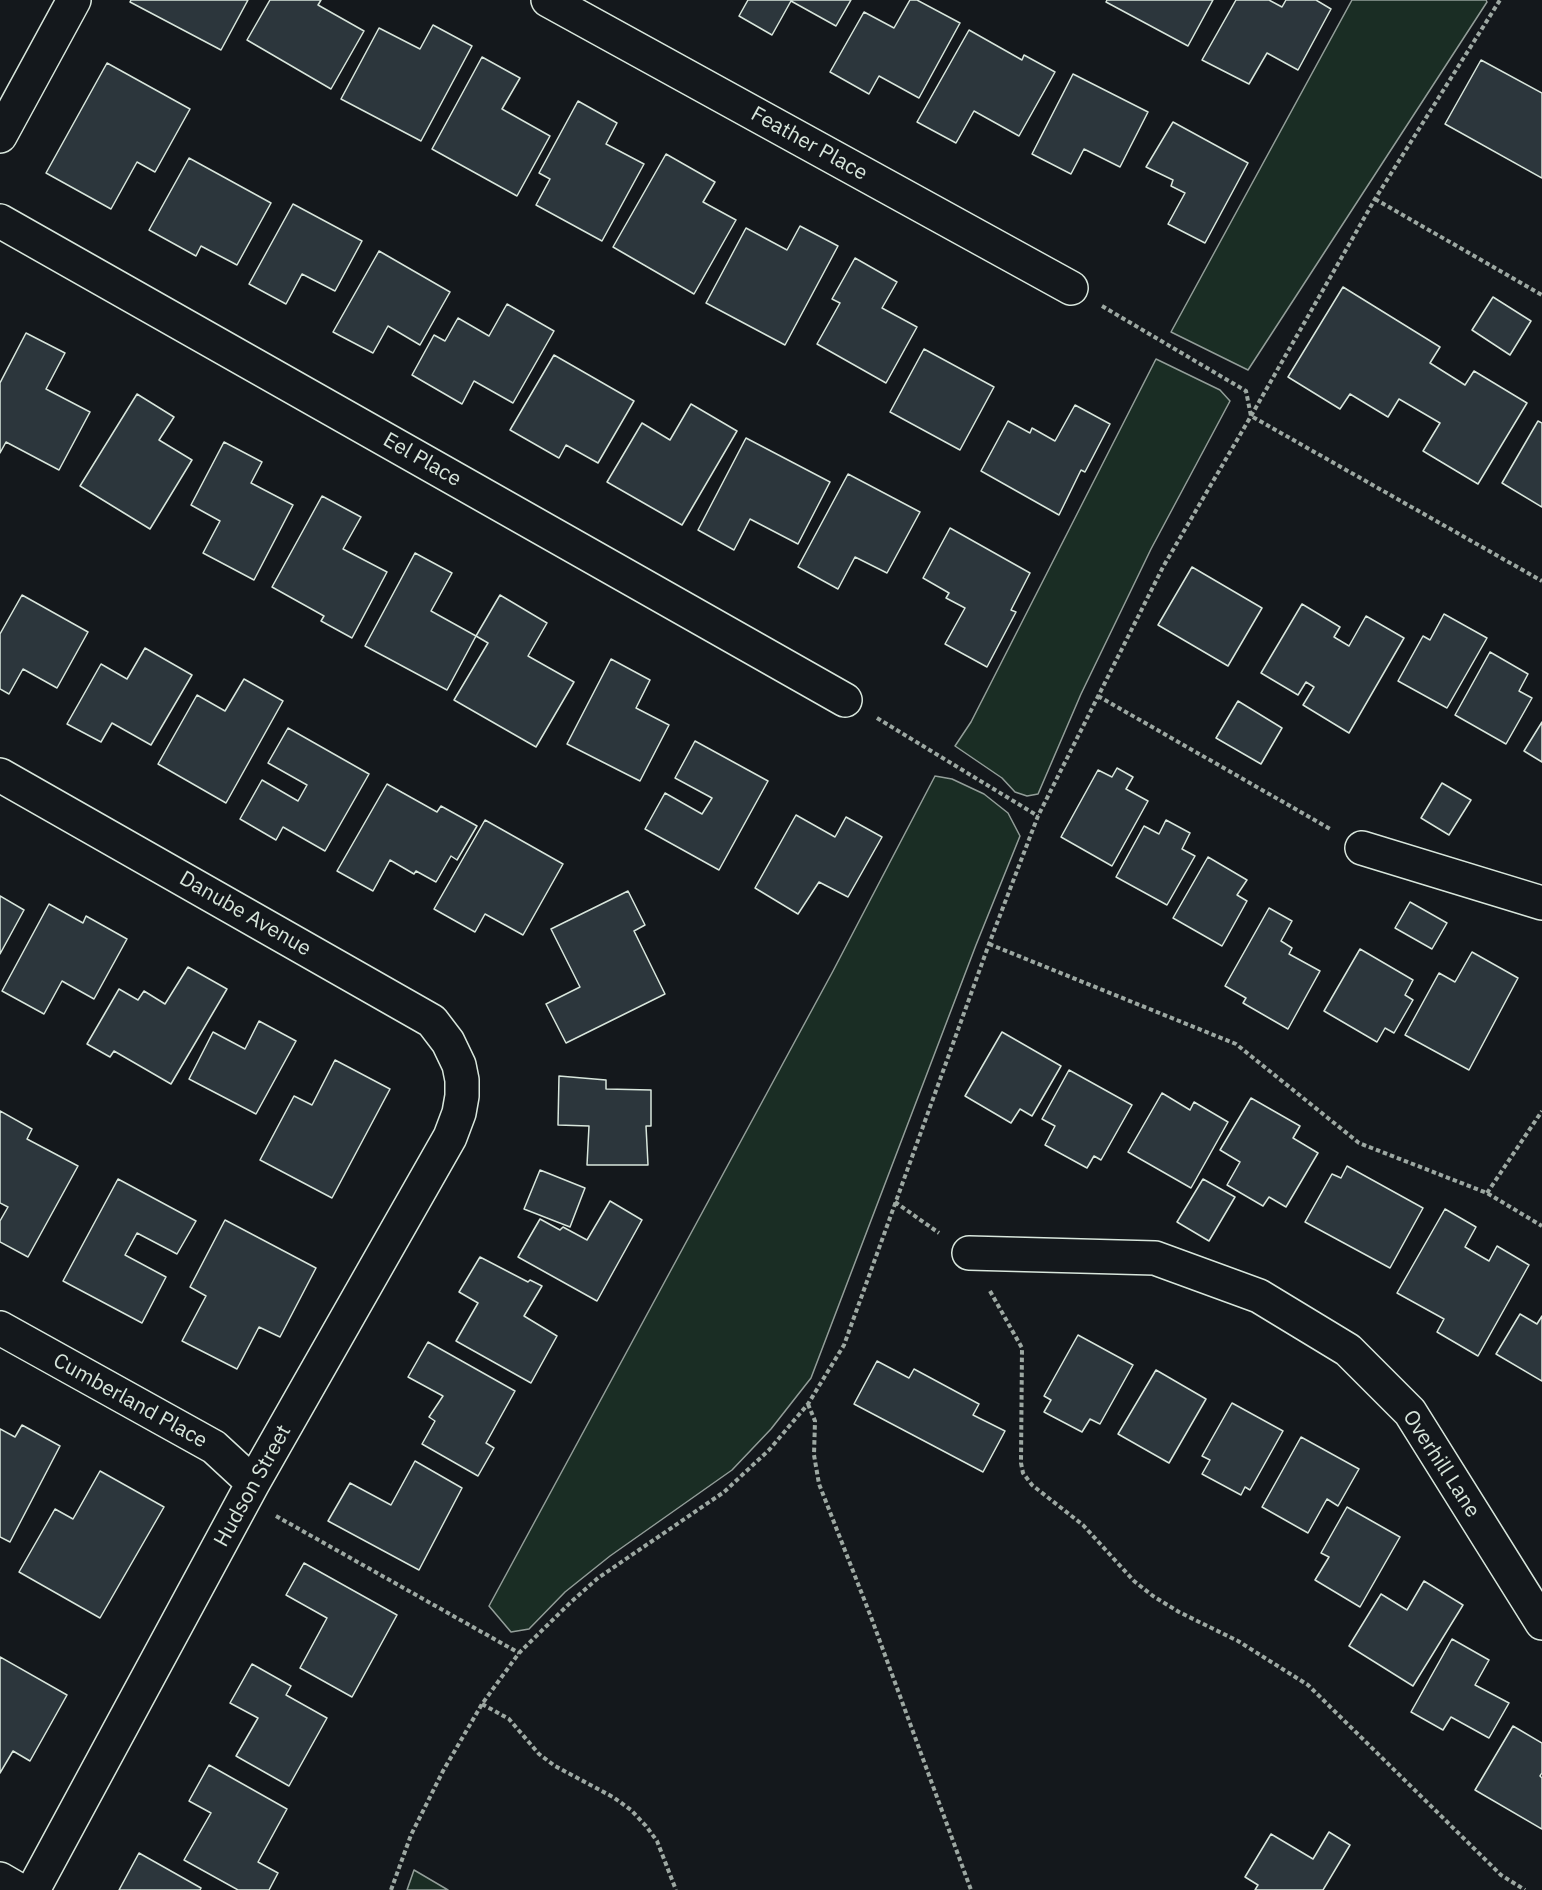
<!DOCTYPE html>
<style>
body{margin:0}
canvas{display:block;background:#14181c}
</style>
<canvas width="1542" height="1890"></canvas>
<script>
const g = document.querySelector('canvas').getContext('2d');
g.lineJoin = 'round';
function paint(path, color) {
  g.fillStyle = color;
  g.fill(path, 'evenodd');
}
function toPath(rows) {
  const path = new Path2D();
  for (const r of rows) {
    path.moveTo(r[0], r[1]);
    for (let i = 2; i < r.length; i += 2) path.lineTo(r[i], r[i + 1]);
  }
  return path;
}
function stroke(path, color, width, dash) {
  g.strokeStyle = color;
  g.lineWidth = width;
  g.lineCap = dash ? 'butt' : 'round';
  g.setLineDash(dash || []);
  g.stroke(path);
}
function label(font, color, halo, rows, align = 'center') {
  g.font = font + ' "IBM Plex Sans",sans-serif';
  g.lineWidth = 4.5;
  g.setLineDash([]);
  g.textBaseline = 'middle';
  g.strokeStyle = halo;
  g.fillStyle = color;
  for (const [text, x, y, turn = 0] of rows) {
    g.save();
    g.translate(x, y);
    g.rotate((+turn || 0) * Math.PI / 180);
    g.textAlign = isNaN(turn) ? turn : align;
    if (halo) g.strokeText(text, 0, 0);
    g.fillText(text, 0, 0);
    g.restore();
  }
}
const green = toPath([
 [1352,0,1486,0,1487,2,1248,370,1171,332,1352,0],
 [1156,359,1220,390,1230,401,1151,549,1081,694,1038,794,1027,796,1015,792,1002,778,955,746,971,722,1156,359],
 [935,776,952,779,984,794,1008,813,1020,836,976,945,811,1378,771,1429,732,1470,610,1556,565,1592,529,1629,511,1632,489,1606,833,971,935,776],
 [414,1870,448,1890,407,1890,414,1870]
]);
paint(green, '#1a2d24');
stroke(green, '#939e99', 1.5);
const building = toPath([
 [131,0,248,0,221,50,130,2,131,0],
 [270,0,321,0,318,5,364,31,331,89,247,40,270,0],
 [748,0,851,0,836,26,791,1,772,35,739,16,748,0],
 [910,0,917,0,960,23,919,98,879,76,869,94,830,72,864,12,894,28,910,0],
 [1107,0,1213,0,1188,46,1106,2,1107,0],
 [1236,0,1269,0,1282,7,1286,0,1316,0,1331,9,1298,70,1267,53,1249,84,1202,60,1236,0],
 [433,25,472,46,421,141,341,99,379,28,420,49,433,25],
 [969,30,1022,60,1024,55,1055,72,1019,136,974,111,956,143,917,122,969,30],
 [482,57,520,78,502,109,550,136,517,196,432,149,482,57],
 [1481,60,1542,93,1542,178,1445,124,1481,60],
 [107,63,190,109,155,172,137,162,111,209,46,173,107,63],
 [1073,74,1148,112,1120,167,1084,149,1071,174,1032,154,1073,74],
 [578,101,617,123,606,144,644,164,602,241,536,205,550,179,539,173,578,101],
 [1173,122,1248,163,1205,243,1168,224,1185,193,1171,186,1173,180,1146,167,1173,122],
 [666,154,715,182,703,202,736,220,694,294,613,247,666,154],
 [189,158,271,203,237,265,201,246,196,256,149,230,189,158],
 [293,204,362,241,335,291,302,274,286,304,249,284,293,204],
 [800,226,838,246,785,345,706,303,746,228,787,250,800,226],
 [379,251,450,292,420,345,388,326,373,353,333,332,379,251],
 [855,258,897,282,882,308,917,327,886,383,817,344,840,303,832,299,855,258],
 [1343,287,1440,347,1430,363,1465,385,1474,371,1527,403,1478,484,1423,451,1440,423,1399,399,1388,417,1350,394,1340,409,1288,377,1343,287],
 [1493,297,1531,321,1510,355,1472,330,1493,297],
 [507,304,554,331,513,403,474,381,462,404,412,375,434,335,445,341,458,318,489,336,507,304],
 [26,333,65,353,46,389,90,412,59,470,6,442,0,453,0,383,26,333],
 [924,349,994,387,960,450,890,412,924,349],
 [554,355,634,401,598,463,566,445,559,458,510,430,554,355],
 [137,394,174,417,159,440,192,460,150,529,80,486,137,394],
 [691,404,737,431,682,525,607,482,642,423,670,440,691,404],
 [1075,405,1110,424,1085,472,1081,470,1059,515,981,471,1008,421,1030,433,1032,428,1055,441,1075,405],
 [1538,421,1542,423,1542,507,1502,483,1538,421],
 [746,438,830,482,798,544,750,519,734,550,698,530,746,438],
 [224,442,262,462,251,483,293,505,254,580,203,553,220,521,191,505,224,442],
 [848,474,920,512,887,573,855,557,838,589,798,567,848,474],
 [322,496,361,517,343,549,387,572,352,638,321,621,324,616,272,587,322,496],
 [950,528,1030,573,1011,610,1016,612,987,667,945,644,965,608,946,598,949,593,923,578,950,528],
 [415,553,452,573,431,611,476,636,447,690,365,646,415,553],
 [1192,567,1262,608,1228,666,1158,625,1192,567],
 [22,595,88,632,57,688,23,669,9,694,0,689,0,634,22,595],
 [500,595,547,623,528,656,574,682,536,747,454,700,488,643,476,636,500,595],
 [1302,604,1340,627,1334,637,1349,646,1366,616,1404,638,1349,733,1303,705,1314,687,1306,682,1298,695,1261,673,1302,604],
 [1444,614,1487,638,1447,708,1398,681,1423,636,1430,640,1444,614],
 [145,648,192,675,151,745,112,723,101,742,67,724,101,664,127,679,145,648],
 [1490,652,1528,674,1519,691,1532,698,1506,744,1455,715,1490,652],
 [611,659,650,680,636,708,669,725,640,781,567,744,611,659],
 [244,679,283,701,226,803,158,764,197,695,225,711,244,679],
 [1238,701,1282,728,1261,764,1216,738,1238,701],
 [1542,722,1542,762,1524,751,1542,722],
 [288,728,369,774,325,851,283,827,276,840,240,819,262,780,298,801,307,785,268,763,288,728],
 [695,741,768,781,719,870,645,829,665,793,702,814,712,798,675,778,695,741],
 [1117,768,1133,777,1126,789,1148,801,1112,866,1061,837,1098,770,1112,777,1117,768],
 [1442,783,1471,800,1449,835,1421,818,1442,783],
 [387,784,437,812,441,806,477,826,457,860,451,856,436,882,416,871,414,874,390,860,373,891,337,871,387,784],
 [796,815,835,837,846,817,882,837,848,897,819,882,798,914,755,888,796,815],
 [485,820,563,864,523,935,485,914,475,932,434,909,485,820],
 [1166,820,1190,833,1182,849,1195,856,1167,905,1116,877,1144,826,1159,834,1166,820],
 [1208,857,1247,880,1237,895,1247,901,1222,946,1173,918,1208,857],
 [628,891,645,925,634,931,665,994,566,1043,546,1004,580,987,551,929,628,891],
 [0,896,24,910,0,954,0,896],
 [1410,902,1447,923,1432,949,1395,928,1410,902],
 [49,904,83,923,86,916,127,939,94,999,62,981,44,1014,2,991,49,904],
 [1269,908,1292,921,1281,941,1292,948,1289,954,1320,971,1288,1029,1243,1003,1246,998,1225,986,1269,908],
 [1360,949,1413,980,1405,995,1413,1000,1394,1033,1385,1028,1377,1042,1324,1011,1360,949],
 [1472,952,1518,978,1469,1070,1405,1035,1439,973,1455,982,1472,952],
 [188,967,227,989,171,1084,114,1051,110,1057,87,1044,119,989,138,1000,144,991,165,1004,188,967],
 [259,1021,296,1041,256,1114,189,1079,213,1032,245,1049,259,1021],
 [1002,1032,1061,1066,1032,1116,1020,1109,1011,1123,965,1096,1002,1032],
 [335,1060,390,1089,332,1198,260,1160,294,1096,312,1105,335,1060],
 [1069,1070,1132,1105,1101,1160,1094,1156,1087,1168,1045,1145,1055,1126,1042,1119,1069,1070],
 [559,1076,606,1080,606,1089,651,1090,651,1126,646,1126,648,1165,587,1165,589,1126,558,1125,559,1076],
 [1162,1093,1190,1110,1194,1102,1228,1122,1191,1188,1128,1152,1162,1093],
 [1251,1098,1300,1126,1293,1138,1318,1153,1286,1207,1269,1197,1263,1206,1227,1185,1240,1162,1220,1150,1251,1098],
 [0,1111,32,1129,27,1139,78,1166,28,1257,0,1242,0,1221,8,1207,0,1203,0,1111],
 [1347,1166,1423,1208,1390,1268,1305,1222,1332,1174,1341,1178,1347,1166],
 [540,1170,585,1188,570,1227,524,1209,540,1170],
 [118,1179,196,1221,177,1254,137,1233,125,1255,166,1277,142,1323,63,1281,118,1179],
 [1203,1179,1235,1197,1209,1241,1177,1222,1203,1179],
 [610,1201,642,1220,597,1301,518,1257,540,1219,560,1230,563,1227,587,1240,610,1201],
 [1445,1209,1476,1227,1465,1247,1489,1261,1497,1246,1529,1265,1478,1356,1437,1332,1444,1319,1397,1293,1445,1209],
 [225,1220,316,1268,280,1337,259,1327,237,1369,182,1341,206,1296,190,1287,225,1220],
 [480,1257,528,1282,530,1280,542,1286,524,1316,557,1336,531,1383,456,1341,478,1303,459,1292,480,1257],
 [1520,1314,1537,1324,1542,1316,1542,1381,1496,1354,1520,1314],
 [1078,1335,1133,1365,1100,1424,1090,1419,1082,1432,1044,1412,1051,1400,1044,1396,1078,1335],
 [428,1342,515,1391,486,1443,494,1448,478,1476,422,1444,435,1421,429,1417,443,1396,408,1377,428,1342],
 [877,1361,909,1378,914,1369,979,1404,973,1415,1005,1431,983,1472,854,1404,877,1361],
 [1156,1370,1206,1399,1169,1463,1118,1434,1156,1370],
 [1232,1403,1283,1431,1250,1490,1245,1487,1241,1495,1202,1474,1210,1460,1202,1456,1232,1403],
 [22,1425,60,1446,10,1542,0,1537,0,1429,15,1437,22,1425],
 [1301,1437,1359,1469,1338,1506,1327,1499,1308,1533,1262,1507,1301,1437],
 [415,1461,462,1488,419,1570,328,1521,350,1483,391,1505,415,1461],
 [100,1471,164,1507,100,1618,19,1572,55,1509,73,1519,100,1471],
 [1347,1507,1400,1537,1360,1607,1315,1580,1329,1557,1321,1553,1347,1507],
 [304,1563,397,1615,352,1697,300,1668,327,1618,286,1595,304,1563],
 [1424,1581,1463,1605,1413,1686,1349,1646,1381,1594,1407,1610,1424,1581],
 [1452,1639,1489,1660,1475,1685,1509,1703,1489,1738,1451,1717,1443,1730,1411,1712,1452,1639],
 [0,1657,67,1695,30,1761,13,1751,0,1773,0,1657],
 [252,1664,291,1686,286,1695,327,1718,289,1786,236,1756,258,1718,230,1703,252,1664],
 [1513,1726,1542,1743,1542,1773,1540,1776,1542,1778,1542,1829,1475,1790,1513,1726],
 [209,1765,287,1809,258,1862,278,1873,269,1890,238,1890,184,1860,211,1813,189,1801,209,1765],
 [1329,1832,1350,1845,1323,1890,1255,1890,1258,1885,1245,1877,1271,1834,1313,1859,1329,1832],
 [139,1853,201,1888,200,1890,119,1890,139,1853]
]);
paint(building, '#2c363c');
stroke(building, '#d8e6dc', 1.5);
const street = toPath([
 [548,0,1071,288],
 [0,136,74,0],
 [0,221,845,700],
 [0,775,432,1021,448,1042,459,1065,462,1080,462,1096,459,1113,450,1137,253,1483,33,1890],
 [1362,848,1542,903],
 [969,1253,1155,1258,1259,1296,1348,1350,1410,1412,1542,1623],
 [0,1328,214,1447,253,1483],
 [0,1879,19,1890]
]);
stroke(street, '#d8e6dc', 36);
stroke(toPath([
 [1375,199,1542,295],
 [1102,306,1246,391,1251,416,1542,581],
 [1098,696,1332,830],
 [877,718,1038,816],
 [989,944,1236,1044,1359,1143,1487,1193,1542,1226],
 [1487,1193,1542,1111],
 [895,1202,939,1233],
 [990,1291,1022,1348,1021,1463,1023,1473,1032,1485,1083,1525,1134,1581,1153,1596,1179,1612,1238,1641,1308,1685,1501,1875,1525,1890],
 [808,1404,815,1421,814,1455,819,1484,871,1617,971,1890],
 [276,1516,519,1653],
 [482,1704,509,1719,539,1754,555,1766,613,1797,631,1810,646,1826,657,1841,676,1890],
 [391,1890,411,1835,443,1771,482,1704,519,1653,572,1601,598,1578,724,1492,769,1450,808,1404,844,1345,989,944,1038,816,1163,567,1251,416,1375,199,1500,0]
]), '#9da8a2', 4, [4.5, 3]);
stroke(street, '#14181c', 33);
label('21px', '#d8e6dc', '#14181c', [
 ["Feather Place",809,144,29],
 ["Eel Place",422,460,30],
 ["Danube Avenue",245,914,30],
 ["Cumberland Place",130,1401,29],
 ["Overhill Lane",1441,1464,57],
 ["Hudson Street",253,1486,-61]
]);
</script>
